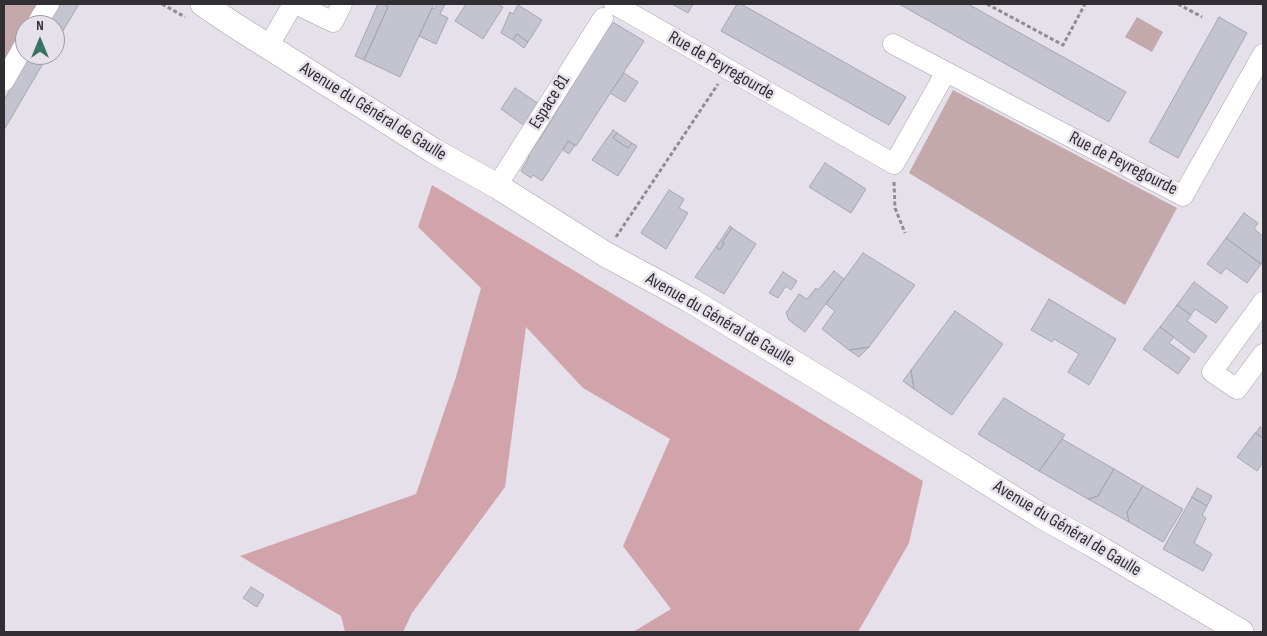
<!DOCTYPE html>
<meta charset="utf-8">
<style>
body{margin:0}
#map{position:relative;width:1267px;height:636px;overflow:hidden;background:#e6e0eb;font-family:"Sofia Sans Condensed",sans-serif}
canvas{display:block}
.frame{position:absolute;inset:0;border:5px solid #312f33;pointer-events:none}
.north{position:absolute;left:15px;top:15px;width:50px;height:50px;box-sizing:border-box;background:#e6e0eb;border:1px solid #9e99a1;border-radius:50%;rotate:0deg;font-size:14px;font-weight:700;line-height:20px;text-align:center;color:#312f33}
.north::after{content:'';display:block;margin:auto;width:18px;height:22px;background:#357462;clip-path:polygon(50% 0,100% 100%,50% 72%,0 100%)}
</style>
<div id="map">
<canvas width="1267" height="636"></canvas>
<div class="frame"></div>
<div class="north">N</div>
</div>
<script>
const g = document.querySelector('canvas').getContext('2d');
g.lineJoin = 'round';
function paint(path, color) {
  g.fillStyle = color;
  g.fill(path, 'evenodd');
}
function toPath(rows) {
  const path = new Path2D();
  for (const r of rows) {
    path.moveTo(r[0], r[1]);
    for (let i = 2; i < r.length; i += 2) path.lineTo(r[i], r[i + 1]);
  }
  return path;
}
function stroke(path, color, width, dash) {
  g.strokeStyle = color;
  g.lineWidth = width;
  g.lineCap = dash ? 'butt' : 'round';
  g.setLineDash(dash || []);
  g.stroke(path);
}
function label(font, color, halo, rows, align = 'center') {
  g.font = font + ' "Sofia Sans Condensed",sans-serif';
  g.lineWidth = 5;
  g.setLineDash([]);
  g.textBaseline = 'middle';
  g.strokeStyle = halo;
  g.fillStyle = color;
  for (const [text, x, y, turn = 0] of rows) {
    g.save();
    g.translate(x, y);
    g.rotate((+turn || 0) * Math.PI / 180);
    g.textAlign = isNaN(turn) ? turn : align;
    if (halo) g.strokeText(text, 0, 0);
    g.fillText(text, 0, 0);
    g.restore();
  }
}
paint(toPath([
 [4,4,40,4,4,62],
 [1137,17,1163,32,1152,52,1125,37],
 [953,90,1177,208,1125,305,909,173]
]), '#c3a8ac');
paint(toPath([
 [432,185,923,481,909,543,858,632,633,632,671,609,623,546,670,439,583,388,526,327,505,487,412,613,403,632,345,632,341,616,240,556,416,494,456,377,481,288,418,227]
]), '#d1a4ac');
const building = toPath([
 [60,4,79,4,55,44,55,25,48,25,60,4],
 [378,4,384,4,388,7,364,60,355,56,378,4],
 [384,4,434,4,400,77,364,60,388,7,384,4],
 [437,4,445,4,440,14,448,18,436,44,419,36,432,8,434,9,437,4],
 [466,4,497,4,503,7,483,39,455,21,466,4],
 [672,4,693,4,688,13,672,4],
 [737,4,741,4,906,97,889,125,721,31,737,4],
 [899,4,968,4,1126,92,1109,122,899,4],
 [518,5,542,20,528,42,517,34,513,40,501,33,510,12,513,14,518,5],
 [1219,17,1247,33,1178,158,1149,142,1219,17],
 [611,21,644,41,576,146,568,141,542,181,533,175,531,178,521,171,529,157,528,156,539,138,540,139,611,21],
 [517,34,528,42,524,48,513,40,517,34],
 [30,55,48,55,4,130,4,100,30,55],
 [624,73,638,82,625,102,610,93,624,73],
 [515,88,539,104,525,126,501,109,515,88],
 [613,130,617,133,613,138,628,148,632,143,637,146,618,176,592,160,613,130],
 [617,133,632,143,628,148,613,138,617,133],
 [568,141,575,145,569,154,563,150,568,141],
 [825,163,866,189,851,213,809,187,825,163],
 [669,190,684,199,679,208,688,213,666,249,641,233,669,190],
 [1244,213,1258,223,1254,229,1263,236,1263,260,1261,264,1226,238,1244,213],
 [730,226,732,228,722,242,724,243,720,250,716,247,730,226],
 [732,228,756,244,724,294,695,277,716,247,720,250,724,243,722,242,732,228],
 [1226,238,1261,264,1247,283,1226,268,1221,274,1207,264,1226,238],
 [863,253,915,285,869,347,849,350,822,329,835,311,826,304,863,253],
 [834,271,844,279,805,332,789,320,786,313,799,294,807,299,816,288,818,290,834,271],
 [783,272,797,281,791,290,786,286,778,298,769,293,783,272],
 [1194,282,1228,307,1216,323,1195,309,1191,315,1177,305,1194,282],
 [1049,299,1116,339,1089,385,1068,372,1079,354,1054,339,1052,342,1031,330,1049,299],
 [1177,305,1191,315,1187,321,1207,336,1194,353,1160,327,1177,305],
 [955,311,1003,344,952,415,914,389,911,370,955,311],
 [1160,327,1174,337,1169,343,1190,358,1178,374,1143,349,1160,327],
 [869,347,859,357,849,350,869,347],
 [911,370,914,389,903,381,911,370],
 [1004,398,1065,435,1039,471,978,434,1004,398],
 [1260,427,1263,429,1263,435,1261,437,1256,433,1260,427],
 [1255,433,1261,437,1263,435,1263,462,1257,471,1237,457,1255,433],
 [1062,439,1114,469,1098,496,1088,499,1039,471,1062,439],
 [1114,469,1143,486,1127,512,1129,522,1088,499,1098,496,1114,469],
 [1143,486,1183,509,1163,542,1129,522,1127,512,1143,486],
 [1197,488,1212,496,1207,506,1192,497,1197,488],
 [1192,497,1207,506,1202,515,1206,518,1194,543,1212,554,1203,571,1163,549,1192,497],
 [251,587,264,595,257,607,243,598,251,587]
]);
paint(building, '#c4c4d0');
stroke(building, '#a6a6b1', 1);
const minor = toPath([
 [296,4,333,22,342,4],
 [614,4,894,164,946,72],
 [36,25,49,4],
 [893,44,1183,196,1263,54],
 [268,47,293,4],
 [4,81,25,44],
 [497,186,603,18],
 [1263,302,1212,372,1237,389,1263,354]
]);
const major = toPath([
 [203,4,231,23,434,151,497,186,605,254,690,300,863,405,1040,515,1092,544,1241,632]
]);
stroke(minor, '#a8a2ac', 21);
stroke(major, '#a8a2ac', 26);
stroke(toPath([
 [162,4,185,17],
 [987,4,1063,45,1085,4],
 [1178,4,1202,17],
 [894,182,895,208,905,233],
 [616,237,718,84]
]), '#908c94', 3, [4, 2.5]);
stroke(minor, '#fff', 20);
stroke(major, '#fff', 25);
label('18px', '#312f33', '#e6e0eb', [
 ["Rue de Peyregourde",721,66,30],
 ["Espace 81",550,102,-58],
 ["Avenue du Général de Gaulle",373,112,32],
 ["Rue de Peyregourde",1123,164,27],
 ["Avenue du Général de Gaulle",720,320,30],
 ["Avenue du Général de Gaulle",1067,529,31]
]);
</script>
